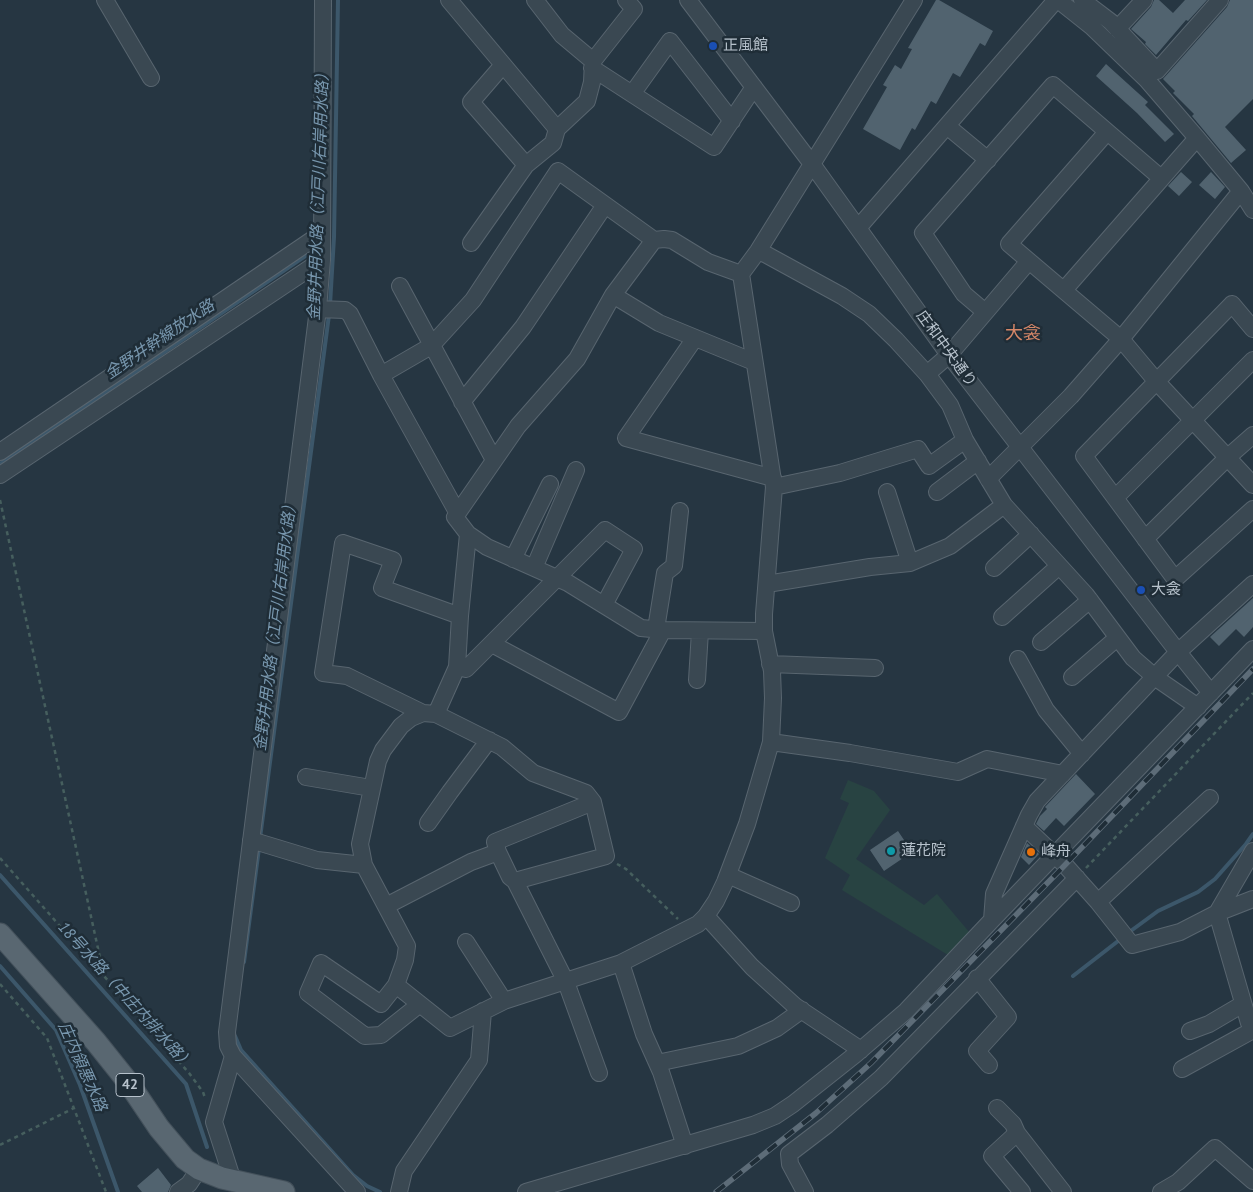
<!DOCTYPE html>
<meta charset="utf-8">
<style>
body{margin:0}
canvas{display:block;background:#263642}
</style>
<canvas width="1253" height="1192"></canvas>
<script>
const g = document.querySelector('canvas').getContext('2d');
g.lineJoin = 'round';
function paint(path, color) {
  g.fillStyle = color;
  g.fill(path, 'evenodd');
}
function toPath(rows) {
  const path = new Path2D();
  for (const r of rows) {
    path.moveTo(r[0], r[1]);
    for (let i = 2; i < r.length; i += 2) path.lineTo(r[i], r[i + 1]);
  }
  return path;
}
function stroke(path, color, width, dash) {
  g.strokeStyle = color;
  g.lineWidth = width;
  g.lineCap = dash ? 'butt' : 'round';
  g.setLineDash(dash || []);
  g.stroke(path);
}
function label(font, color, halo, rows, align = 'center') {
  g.font = font + ' "PT Sans","Noto Sans JP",sans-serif';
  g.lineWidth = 5;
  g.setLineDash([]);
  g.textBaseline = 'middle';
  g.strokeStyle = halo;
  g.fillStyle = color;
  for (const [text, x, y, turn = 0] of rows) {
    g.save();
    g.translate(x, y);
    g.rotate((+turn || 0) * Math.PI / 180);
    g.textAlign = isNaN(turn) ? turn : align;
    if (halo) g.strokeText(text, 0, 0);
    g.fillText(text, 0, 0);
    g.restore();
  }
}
paint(toPath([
 [848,780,874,791,890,810,856,859,924,905,937,894,970,933,948,955,842,890,850,875,825,858,849,803,840,799]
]), '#284342');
stroke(toPath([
 [330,305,334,237,338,0],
 [0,464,317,248],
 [260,838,329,315],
 [0,875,186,1084,207,1147],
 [1128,933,1158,911,1198,892,1215,879,1246,844,1253,834],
 [244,962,259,848],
 [0,966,56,1030,80,1085,118,1192],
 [1073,976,1122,938],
 [235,1036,241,1050,353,1175,367,1186,380,1192]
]), '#3c576a', 4);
paint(toPath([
 [936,0,939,0,993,31,985,46,980,43,960,77,953,73,936,104,931,101,915,130,912,128,900,150,863,129,887,87,883,85,895,65,901,69,912,49,908,48],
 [1154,0,1159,0,1173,13,1185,0,1207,0,1188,21,1186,20,1156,55,1145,44,1146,42,1131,29,1151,7],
 [1230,0,1253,0,1253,99,1225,127,1246,150,1231,163,1192,116,1194,114,1173,93,1175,91,1163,79,1227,7],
 [1106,64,1148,102,1145,105,1174,134,1165,142,1137,113,1096,76],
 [1181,172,1192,182,1179,196,1168,186],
 [1211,172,1225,187,1215,199,1199,185],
 [1253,598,1253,627,1244,637,1236,629,1219,646,1210,637],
 [1076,774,1095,794,1064,826,1056,818,1044,831,1036,824,1040,816,1047,809,1045,807],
 [898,831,912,852,884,871,870,850],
 [1027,843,1039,854,1029,865,1021,857],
 [158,1168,171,1185,168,1192,142,1192,137,1186]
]), '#51636f');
const minor = toPath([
 [105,0,151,78],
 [323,0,322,260,318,309,227,1032,228,1046,233,1056,357,1192],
 [449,0,557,129,587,101,592,82,593,61,634,9,626,0],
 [535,0,562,35,593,61],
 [688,0,812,164,949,355,1178,652,1211,693],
 [1058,0,1092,27,1147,80,1197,138,1241,191,1253,210],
 [1082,0,1111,22,1157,71,1220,0],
 [1117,29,1144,0],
 [503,65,471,102,526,165,553,143,557,129],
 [592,68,714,147,754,87],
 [632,94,670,41,732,121],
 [947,126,988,160],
 [858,228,1056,0],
 [654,240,613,295,577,359,518,426,455,517,468,534,487,547,568,583,641,628,663,630,764,631],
 [471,243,526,165],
 [758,251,767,255,842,296,869,314,896,340,927,374,950,405,965,440,1004,505,1086,595,1133,658,1156,678,1198,707],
 [1029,261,1009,244,1107,132],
 [400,286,494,460],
 [1064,290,1197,138],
 [613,295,659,323,754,362],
 [318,309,345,310,350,314,381,375,457,512],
 [984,311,964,294,923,233,1053,85,1161,178],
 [1253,329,1232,304,1084,456,1175,579,1253,509],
 [695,338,626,438,773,478],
 [927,374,949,355,1029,261,1121,339,1157,382,1253,485],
 [381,375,431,346,473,300,558,171,654,240,664,239,672,240,708,262,741,274],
 [462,402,523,327,605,205],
 [0,452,322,233],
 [0,475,322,260],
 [988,479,1071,396,1121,339,1241,191],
 [774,487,840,473,918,449,929,466,965,440],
 [887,492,910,563],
 [937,492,978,461],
 [1115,498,1253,360],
 [1145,539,1228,457,1253,435],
 [513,559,550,484],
 [534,568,576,470],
 [994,568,1031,534],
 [767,584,870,567,910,563,950,546,1004,505],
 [1002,617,1059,566],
 [656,629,665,573,674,566,680,511],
 [1041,642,1090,600],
 [492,644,619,712,663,630],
 [1018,659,1046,710,1082,754],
 [770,664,875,668],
 [457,667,466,669,605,530,634,549,604,605],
 [1072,677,1117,638],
 [697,680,700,631],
 [423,713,347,676,323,673,343,543,393,560,382,588,460,616],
 [436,714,457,667,460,616,468,534],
 [771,742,850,753,958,772,987,759,1063,774],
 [306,777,371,788],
 [593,802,495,842,498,852,510,877,515,881,566,982,599,1073],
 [428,823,450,792,489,740],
 [1024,826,1065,865,1098,902,1132,945,1180,932,1217,913,1253,899],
 [251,840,317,860,364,865],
 [1253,851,1217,913,1249,1023,1253,1021],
 [728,875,791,903],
 [515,881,606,856,593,802,586,793,533,773,502,747,436,714,423,713,411,718,401,726,383,750,378,761,360,844,364,865,407,946,405,960,396,985,450,1028,504,1001,621,963,698,924,706,916,716,901,725,882,747,824,771,742,773,698,772,671,764,631,764,614,774,487,741,274,758,251,914,0],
 [1098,902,1210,798],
 [386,906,471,862,498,852],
 [706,916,752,967,795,1006,861,1050],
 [992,920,994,894,1029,815,1037,801,1178,652,1253,584],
 [466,942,504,1001],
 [621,963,644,1034,661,1072,685,1146],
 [977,978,1008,1017,977,1051,989,1065],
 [396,985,381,1004,321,963,308,993,365,1036,381,1035,420,1004],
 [1190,1031,1209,1024,1243,1004],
 [233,1056,214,1122,233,1181],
 [657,1063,738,1046,777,1028,802,1010],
 [1182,1069,1253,1030],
 [997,1108,1013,1124,1017,1133,992,1156,1022,1192],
 [1017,1133,1063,1192],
 [178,1192,189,1184,199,1169],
 [399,1192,404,1171,479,1060,483,1011],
 [526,1192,753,1125,775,1116,793,1104,856,1054,906,1011,992,920,1253,649],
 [805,1192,790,1164,789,1154,827,1125,881,1078,1077,878],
 [1161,1192,1178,1182,1215,1148,1253,1181]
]);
const major = toPath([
 [0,934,96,1042,128,1082,159,1128,185,1159,199,1169,222,1178,284,1192]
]);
stroke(minor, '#58656f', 18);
stroke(major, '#44515b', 23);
stroke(toPath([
 [0,500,104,976,189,1073,203,1092,205,1098],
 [0,858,103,975],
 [617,864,626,869,678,919],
 [1086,868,1253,693],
 [0,984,47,1038,106,1192],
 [0,1145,74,1108]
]), '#465f5e', 2.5, [4, 4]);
stroke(minor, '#3a4852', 16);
stroke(major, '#596771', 21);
const rail = toPath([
 [716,1192,816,1113,871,1063,1065,865,1253,669]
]);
stroke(rail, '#5d6c78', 5.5);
stroke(rail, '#1f2d37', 4, [11]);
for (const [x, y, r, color] of [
 [713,46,5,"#1a4fb4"],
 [1141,590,5,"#1a4fb4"],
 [891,851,5,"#0f9aa8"],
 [1031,852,5,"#e8710a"]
]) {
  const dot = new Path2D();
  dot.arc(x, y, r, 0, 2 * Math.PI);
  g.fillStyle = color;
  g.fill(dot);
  stroke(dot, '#1f2d37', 2);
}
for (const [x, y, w] of [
 [130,1085,28]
]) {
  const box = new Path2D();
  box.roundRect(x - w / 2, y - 11.5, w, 23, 4);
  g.fillStyle = '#1f2d37';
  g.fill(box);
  stroke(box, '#b7c2cc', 1);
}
label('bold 14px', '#b7c2cc', null, [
 ["42",130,1085]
]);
label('15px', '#b7c2cc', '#1f2d37', [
 ["正風館",723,46],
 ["大衾",1151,590],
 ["蓮花院",901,851],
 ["峰舟",1041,852]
], 'left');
label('15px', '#b7c2cc', '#1f2d37', [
 ["庄和中央通り",946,349,54]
]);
label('italic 16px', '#7897ae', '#1f2d37', [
 ["金野井用水路（江戸川右岸用水路）",319,193,-88],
 ["金野井幹線放水路",160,340,-34],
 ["金野井用水路（江戸川右岸用水路）",276,624,-83],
 ["18号水路（中庄内排水路）",125,996,48],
 ["庄内領悪水路",82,1067,66]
]);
label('18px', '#d68768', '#1f2d37', [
 ["大衾",1023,334]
]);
</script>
